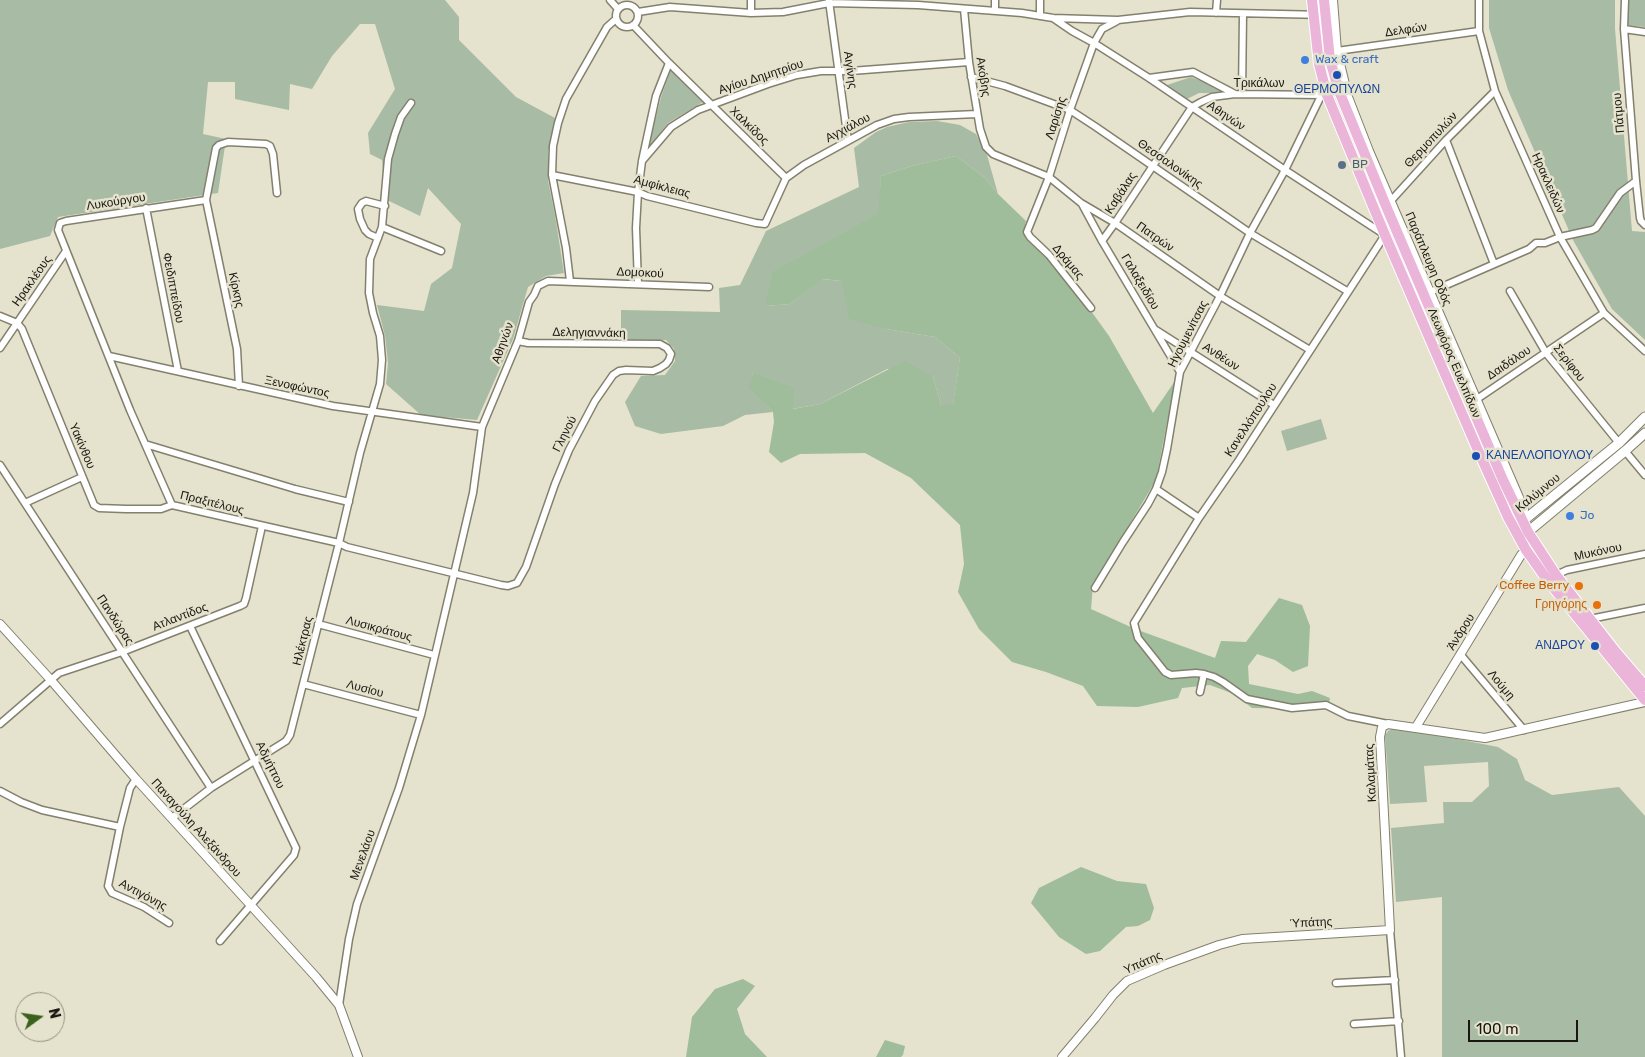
<!DOCTYPE html>
<meta charset="utf-8">
<style>
body{margin:0}
#map{position:relative;width:1645px;height:1057px;overflow:hidden;background:#e5e2cd;font-family:Rubik,sans-serif}
canvas{display:block}
.north{position:absolute;left:15px;top:992px;width:50px;height:50px;box-sizing:border-box;background:#e5e2cd;border:1px solid #939181;border-radius:50%;rotate:76deg;font-size:14px;font-weight:700;line-height:20px;text-align:center;color:#191710}
.north::after{content:'';display:block;margin:auto;width:18px;height:22px;background:#3b621c;clip-path:polygon(50% 0,100% 100%,50% 72%,0 100%)}
.scale{position:absolute;left:1468px;top:1020px;width:110px;height:22px;box-sizing:border-box;border:2px solid #191710;border-top:0;padding-left:6px;font-size:15px;line-height:18px;white-space:nowrap;color:#191710;-webkit-text-stroke:4px #e5e2cd;paint-order:stroke}
</style>
<div id="map">
<canvas width="1645" height="1057"></canvas>
<div class="north">N</div>
<div class="scale">100 m</div>
</div>
<script>
const g = document.querySelector('canvas').getContext('2d');
g.lineJoin = 'round';
function paint(path, color) {
  g.fillStyle = color;
  g.fill(path, 'evenodd');
}
function toPath(rows) {
  const path = new Path2D();
  for (const r of rows) {
    if (r.length === 3) {
      path.moveTo(r[0] + r[2], r[1]);
      path.arc(r[0], r[1], r[2], 0, 2 * Math.PI);
      continue;
    }
    path.moveTo(r[0], r[1]);
    for (let i = 2; i < r.length; i += 2) path.lineTo(r[i], r[i + 1]);
  }
  return path;
}
function stroke(path, color, width, dash) {
  g.strokeStyle = color;
  g.lineWidth = width;
  g.lineCap = dash ? 'butt' : 'round';
  g.setLineDash(dash || []);
  g.stroke(path);
}
function label(font, color, halo, rows, align = 'center') {
  g.font = font + ' Rubik,sans-serif';
  g.lineWidth = 5;
  g.setLineDash([]);
  g.textBaseline = 'middle';
  g.strokeStyle = halo;
  g.fillStyle = color;
  for (const [text, x, y, turn = 0] of rows) {
    g.save();
    g.translate(x, y);
    g.rotate((+turn || 0) * Math.PI / 180);
    g.textAlign = isNaN(turn) ? turn : align;
    if (halo) g.strokeText(text, 0, 0);
    g.fillText(text, 0, 0);
    g.restore();
  }
}
paint(toPath([
 [0,0,445,0,459,17,459,40,516,97,555,118,548,153,548,181,555,215,564,273,546,276,528,287,513,339,477,420,421,415,386,384,388,363,385,336,377,305,424,311,431,284,452,268,461,224,428,188,420,216,385,199,382,160,370,154,368,133,395,89,375,24,360,24,332,56,312,89,290,84,289,110,235,99,235,82,208,82,203,134,226,139,218,193,58,217,50,236,0,249],
 [1489,0,1615,0,1615,29,1632,231,1645,232,1645,340,1612,309,1573,240,1508,90,1489,28],
 [1628,0,1645,0,1645,27,1627,25],
 [671,70,703,102,668,123,648,148,661,97],
 [1191,77,1230,93,1199,93,1187,99,1167,85],
 [937,121,960,125,976,134,987,155,998,194,984,177,956,156,912,166,881,176,879,214,838,237,765,306,790,304,822,279,842,281,886,329,935,337,960,358,953,405,941,405,933,377,887,369,820,404,792,409,753,373,750,388,773,412,745,415,723,426,661,434,635,426,625,402,641,376,665,375,675,361,674,349,666,340,621,341,621,310,720,312,719,288,740,285,766,231,859,187,854,148,876,132,887,127,909,122],
 [1321,419,1327,439,1287,451,1281,431],
 [1393,728,1411,730,1498,747,1517,759,1525,780,1552,795,1619,787,1645,816,1645,1057,1442,1057,1442,897,1396,902,1391,828,1444,823,1443,802,1472,802,1489,786,1488,762,1424,766,1427,802,1390,804,1385,735,1388,731]
]), '#a8bba5');
paint(toPath([
 [956,156,984,177,998,194,1026,221,1024,229,1026,239,1068,279,1109,336,1153,413,1175,381,1156,480,1093,585,1091,609,1135,629,1215,658,1221,641,1246,642,1279,598,1302,605,1310,626,1308,666,1293,672,1275,660,1257,654,1248,666,1249,684,1298,694,1312,691,1330,698,1329,704,1317,709,1252,708,1234,694,1210,685,1182,688,1178,698,1138,707,1097,706,1083,686,1046,672,1012,662,979,629,958,592,964,564,960,525,911,478,865,453,800,454,781,463,769,452,774,422,773,412,749,388,753,373,794,388,793,409,820,404,905,361,933,377,941,405,953,404,960,358,935,337,886,329,849,319,842,281,823,279,790,304,765,306,773,272,878,214,881,176,912,166],
 [1081,867,1117,881,1146,884,1154,908,1150,920,1138,926,1126,927,1100,951,1086,954,1059,937,1031,903,1039,888],
 [743,979,755,986,737,1009,745,1034,767,1057,686,1057,692,1017,715,989],
 [885,1040,905,1046,903,1055,901,1057,876,1057]
]), '#9fbc9b');
const minor = toPath([
 [610,0,618,9],
 [995,0,995,11],
 [1479,0,1479,31,1495,91,1560,237,1604,313,1645,351],
 [1625,0,1624,29,1636,181,1640,218,1641,221,1645,225],
 [829,1,848,141],
 [627,16,11],
 [964,9,969,62,980,129,986,147,993,154,1049,177,1081,203,1115,223,1220,296,1310,350],
 [638,12,670,7,751,13,783,12,829,3,918,5,1022,13,1053,18,1118,20,1190,12,1325,15],
 [751,13,751,0],
 [1216,13,1217,0],
 [1040,15,1040,0],
 [1053,18,1072,31,1094,43,1149,78,1285,170,1385,235,1239,460,1199,518,1134,623,1138,638,1165,672,1171,675,1196,673,1204,674,1200,692],
 [633,25,669,63,786,178],
 [1624,29,1645,32],
 [1337,51,1479,31],
 [971,77,1005,86,1070,110,1096,127,1250,233,1347,291],
 [1149,78,1193,72,1235,94],
 [1242,94,1243,14],
 [1446,140,1494,264],
 [642,161,671,127,698,110,768,84,797,75,821,71,851,71,969,62],
 [552,175,638,192,647,196,756,223,765,224,786,178,804,165,877,125,894,119,909,117,977,114],
 [206,200,66,221,60,223,58,230,130,410,172,505,339,543,347,547,501,585,508,586,517,583,526,567,555,484,569,450,595,401,613,375,619,371,626,370,653,371,660,368,666,364,669,360,671,354,667,348,660,344,528,343,518,341],
 [1082,204,1102,241,1180,372],
 [1388,204,1446,140,1495,91],
 [146,208,178,371],
 [382,227,441,251],
 [378,238,369,234,365,230,360,219,358,209,362,203,366,201,385,206],
 [1102,241,1115,223,1192,107,1201,102,1212,97,1235,94,1324,95],
 [570,281,566,248,552,175,553,146,558,123,566,99,607,27,616,19],
 [638,284,636,228,638,192,642,161,656,96,669,63],
 [1510,291,1546,353,1619,443],
 [1430,292,1529,249,1536,243,1545,243,1560,237,1592,230,1596,228,1620,193,1636,181],
 [1091,308,1049,255,1030,237,1027,232,1049,177,1070,110,1094,43,1102,29,1117,21],
 [0,316,17,323,22,329,94,505,99,508,126,509,161,509,172,505],
 [1156,330,1274,405],
 [0,348,66,251],
 [109,356,333,406,482,427],
 [239,386,237,349,206,200,216,148,219,145,228,142,266,144,270,146,273,154,277,193],
 [1477,399,1604,313],
 [145,444,295,489,349,502],
 [1625,451,1645,475],
 [0,465,211,788],
 [1156,489,1199,518],
 [25,503,82,477],
 [1556,575,1567,570,1645,554],
 [1095,588,1123,542,1148,504,1156,489,1162,472,1167,449,1180,372,1220,296,1250,233,1285,170,1321,96],
 [1590,619,1645,608],
 [318,624,434,655],
 [190,626,296,848,294,855,220,941],
 [1460,654,1524,730],
 [1204,674,1214,677,1223,682,1247,699,1292,708,1326,705,1348,716,1388,724],
 [303,684,421,715],
 [0,724,59,673,122,652,240,606,244,604,246,598,262,526],
 [136,779,130,788,120,827,108,886,112,893,144,907,169,923],
 [0,791,21,802,42,810,120,827],
 [172,818,211,788,286,741,290,735,339,543,360,453,380,384,382,360,380,336,373,313,369,293,370,259,382,227,388,159,395,134,401,117,411,103],
 [1390,930,1401,1057],
 [1336,983,1395,980],
 [339,1005,349,939,357,904,399,788,421,715,473,493,482,427,518,341,529,302,534,295,538,286,548,281,709,287],
 [1354,1024,1399,1021]
]);
const tertiary = toPath([
 [1333,0,1337,51,1348,97,1369,151,1524,509,1523,520],
 [0,624,50,679,136,779,316,977,339,1005,358,1057],
 [1416,727,1521,555,1526,550],
 [1062,1057,1095,1018,1113,995,1127,981,1164,965,1219,945,1242,939,1390,930,1380,737,1382,727,1388,724,1485,738,1645,702]
]);
const secondary = toPath([
 [1518,525,1619,443,1645,417],
 [1523,536,1625,451,1645,433]
]);
const primary = toPath([
 [1312,0,1319,64,1327,95,1385,235,1477,448,1508,517,1526,550,1548,581,1645,700],
 [1324,0,1330,60,1339,91,1386,206,1503,480,1528,532,1556,575,1615,651,1645,686]
]);
stroke(minor, '#83806e', 9);
stroke(tertiary, '#83806e', 10);
stroke(secondary, '#83806e', 11);
stroke(primary, '#fff', 12);
stroke(minor, '#fff', 6);
stroke(tertiary, '#fff', 8);
stroke(secondary, '#fff', 9);
stroke(primary, '#ebb5d9', 10);
for (const [x, y, r, color] of [
 [1305,60,5,"#3f7fe0"],
 [1337,75,5,"#1a4fb4"],
 [1342,165,5,"#5c6f8a"],
 [1476,456,5,"#1a4fb4"],
 [1570,516,5,"#3f7fe0"],
 [1579,586,5,"#e8710a"],
 [1597,605,5,"#e8710a"],
 [1595,646,5,"#1a4fb4"]
]) {
  const dot = new Path2D();
  dot.arc(x, y, r, 0, 2 * Math.PI);
  g.fillStyle = color;
  g.fill(dot);
  stroke(dot, '#e5e2cd', 2);
}
label('12px', '#191710', '#e5e2cd', [
 ["Δελφών",1406,30,-8],
 ["Αιγίνης",850,70,82],
 ["Αγίου Δημητρίου",761,77,-18],
 ["Ακόβης",983,77,81],
 ["Τρικάλων",1259,84],
 ["Πάτμου",1619,113,-95],
 ["Αθηνών",1226,116,34],
 ["Λαρίσης",1056,118,-72],
 ["Χαλκίδος",749,126,44],
 ["Αγχιάλου",848,128,-28],
 ["Θερμοπυλών",1431,140,-47],
 ["Θεσσαλονίκης",1170,164,35],
 ["Ηρακλειδών",1548,183,66],
 ["Αμφίκλειας",662,187,15],
 ["Καβάλας",1121,193,-57],
 ["Λυκούργου",116,202,-9],
 ["Πατρών",1155,237,35],
 ["Παράπλευρη Οδός",1428,259,67],
 ["Δράμας",1068,262,50],
 ["Δομοκού",640,273,3],
 ["Ηρακλέους",32,281,-55],
 ["Γαλαξειδίου",1140,282,59],
 ["Φειδιππείδου",173,288,79],
 ["Κίρκης",236,290,78],
 ["Δεληγιαννάκη",589,333,1],
 ["Ηγουμενίτσας",1188,334,-63],
 ["Αθηνών",503,343,-70],
 ["Ανθέων",1221,357,33],
 ["Λεωφόρος Ευελπίδων",1454,363,67],
 ["Δαιδάλου",1509,363,-34],
 ["Σερίφου",1569,363,52],
 ["Ξενοφώντος",297,387,12],
 ["Κανελλόπουλου",1251,420,-57],
 ["Γληνού",565,434,-63],
 ["Υακίνθου",82,446,67],
 ["Καλύμνου",1538,493,-39],
 ["Πραξιτέλους",212,503,14],
 ["Μυκόνου",1598,552,-12],
 ["Ατλαντίδος",180,617,-21],
 ["Πανδώρας",115,620,57],
 ["Λυσικράτους",379,629,15],
 ["Άνδρου",1461,632,-58],
 ["Ηλέκτρας",303,641,-76],
 ["Λούμη",1501,685,50],
 ["Λυσίου",365,689,15],
 ["Αδμήττου",270,765,64],
 ["Καλαμάτας",1371,773,-93],
 ["Παναγούλη Αλεξάνδρου",196,828,48],
 ["Μενελάου",363,855,-70],
 ["Αντιγόνης",143,895,28],
 ["Ύπάτης",1311,923,-3],
 ["Υπάτης",1143,963,-24]
]);
label('12px', '#366cbe', '#e5e2cd', [
 ["Wax & craft",1315,60],
 ["Jo",1580,516]
], 'left');
label('12px', '#164399', '#e5e2cd', [
 ["ΘΕΡΜΟΠΥΛΩΝ",1337,90],
 ["ΚΑΝΕΛΛΟΠΟΥΛΟΥ",1486,456,"left"],
 ["ΑΝΔΡΟΥ",1585,646,"right"]
]);
label('12px', '#4e5e75', '#e5e2cd', [
 ["BP",1352,165]
], 'left');
label('12px', '#c56008', '#e5e2cd', [
 ["Coffee Berry",1569,586],
 ["Γρηγόρης",1587,605]
], 'right');
</script>
